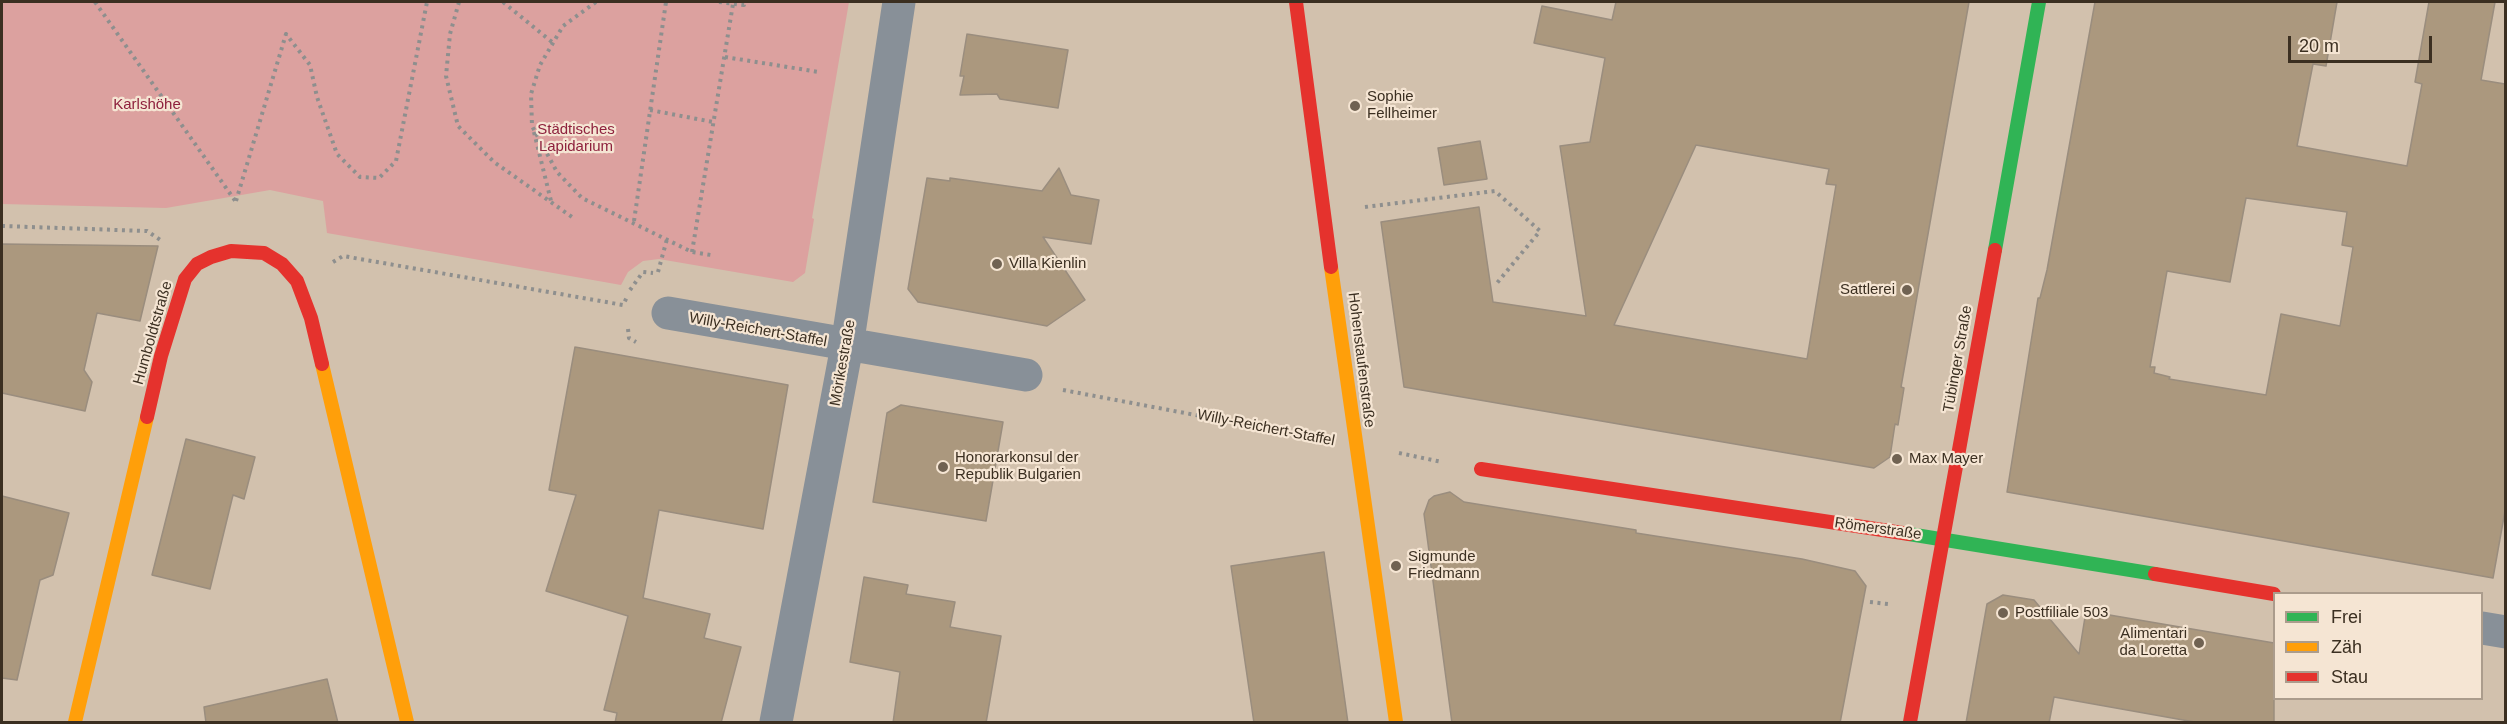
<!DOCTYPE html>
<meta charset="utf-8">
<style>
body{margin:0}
#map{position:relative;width:2507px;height:724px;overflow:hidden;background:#d2c1ad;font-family:Arial,sans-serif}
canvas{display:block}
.frame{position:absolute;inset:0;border:3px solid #3b2f21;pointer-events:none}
.legend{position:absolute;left:2273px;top:592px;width:210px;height:108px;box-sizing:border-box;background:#f5e5d3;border:2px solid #ab9c8c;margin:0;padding:8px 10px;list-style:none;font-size:18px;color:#3b2f21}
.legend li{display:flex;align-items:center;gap:12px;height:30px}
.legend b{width:30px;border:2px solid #ab9c8c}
.scale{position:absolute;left:2288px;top:36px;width:144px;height:27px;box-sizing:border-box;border:3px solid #3b2f21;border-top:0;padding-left:8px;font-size:18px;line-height:21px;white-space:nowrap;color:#3b2f21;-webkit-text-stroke:4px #f5e5d3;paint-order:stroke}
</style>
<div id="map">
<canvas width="2507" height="724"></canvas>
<div class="frame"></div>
<ul class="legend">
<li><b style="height:8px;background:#30b455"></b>Frei</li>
<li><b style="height:8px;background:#ff9f0a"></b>Zäh</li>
<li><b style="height:8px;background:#e5322d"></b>Stau</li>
</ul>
<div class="scale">20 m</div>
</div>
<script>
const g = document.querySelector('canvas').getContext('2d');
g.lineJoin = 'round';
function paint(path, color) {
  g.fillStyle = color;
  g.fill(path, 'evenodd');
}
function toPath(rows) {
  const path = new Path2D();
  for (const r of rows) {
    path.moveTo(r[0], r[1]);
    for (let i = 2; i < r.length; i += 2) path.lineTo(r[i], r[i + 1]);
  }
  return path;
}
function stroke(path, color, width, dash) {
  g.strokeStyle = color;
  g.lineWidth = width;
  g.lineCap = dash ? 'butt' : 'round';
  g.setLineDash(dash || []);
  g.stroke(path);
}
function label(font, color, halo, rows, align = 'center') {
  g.font = font + ' Arial,sans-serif';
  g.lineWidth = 4.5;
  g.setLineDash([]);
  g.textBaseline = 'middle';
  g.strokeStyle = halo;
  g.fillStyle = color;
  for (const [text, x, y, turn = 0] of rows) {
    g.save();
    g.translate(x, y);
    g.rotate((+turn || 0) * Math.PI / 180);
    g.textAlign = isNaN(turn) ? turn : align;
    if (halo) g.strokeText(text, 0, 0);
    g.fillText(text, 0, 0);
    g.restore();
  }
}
paint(toPath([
 [2,2,849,2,812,218,814,219,805,273,793,282,659,259,643,261,628,272,621,285,327,233,323,201,270,190,166,208,2,204]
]), '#dca19f');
const building = toPath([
 [1616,2,1969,2,1901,387,1904,388,1898,425,1895,424,1890,457,1874,468,1404,387,1381,222,1479,207,1493,302,1586,316,1560,146,1590,142,1605,58,1534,43,1542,6,1612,20,1616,2],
 [1696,145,1829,169,1826,184,1836,185,1807,359,1614,325,1696,145],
 [2095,2,2337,2,2326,66,2313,64,2297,146,2407,166,2422,84,2415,82,2429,2,2495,2,2481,80,2505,84,2505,511,2493,578,2007,492,2038,298,2040,298,2047,270,2095,2],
 [2246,198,2347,212,2342,245,2353,247,2340,326,2281,314,2266,395,2169,379,2170,377,2154,373,2155,367,2150,367,2167,271,2230,282,2246,198],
 [967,34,1068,50,1058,108,1000,99,997,94,960,95,964,76,960,76,967,34],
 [1480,141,1487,179,1444,185,1438,148,1480,141],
 [1059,168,1071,195,1099,200,1091,244,1043,237,1085,300,1047,326,918,302,908,289,927,178,950,181,950,178,1042,191,1059,168],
 [2,244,158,246,140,321,97,313,84,370,92,382,85,411,2,393,2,244],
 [575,347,788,385,763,529,659,510,643,598,710,614,704,638,741,647,721,723,615,723,617,713,604,710,628,616,546,591,576,495,549,490,575,347],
 [901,405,1003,422,986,521,873,502,887,413,901,405],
 [186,439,255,457,244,499,233,495,210,589,152,575,186,439],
 [1450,492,1464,502,1636,530,1636,533,1802,559,1855,571,1866,586,1840,723,1452,723,1424,514,1429,500,1434,496,1450,492],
 [2,496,69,513,53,575,40,580,17,680,2,678,2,496],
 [1324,552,1348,723,1254,723,1231,566,1324,552],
 [864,577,908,585,906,594,955,602,950,627,1001,636,986,723,893,723,900,672,850,662,864,577],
 [2003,595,2034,600,2079,654,2086,611,2274,643,2274,723,2200,723,2054,697,2049,723,1966,723,1987,604,2003,595],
 [327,679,338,723,206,723,204,707,327,679]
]);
paint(building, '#ab987e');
stroke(building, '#9a8d7e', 1.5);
stroke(toPath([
 [95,2,236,202],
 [459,2,450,34,446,76,458,126,494,162,572,217],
 [503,2,552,42],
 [596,2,563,26,540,65,531,94,532,126,557,172,582,198,692,252,711,255],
 [719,2,744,5,744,2],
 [725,57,819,72],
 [650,110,713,122],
 [534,132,551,201],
 [236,201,286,34,310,65,317,97,337,154,360,177,379,178,396,161,427,2],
 [1365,207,1495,191,1540,231,1497,283],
 [634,221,666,2],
 [2,226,147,231,162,241],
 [692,252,733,4],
 [333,262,343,256,623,305,627,297],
 [658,272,667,239],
 [630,290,643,272,653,273],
 [628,329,629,338,636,342],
 [1063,390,1312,437],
 [1399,453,1442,462],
 [1870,602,1888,604]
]), '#8e8f8e', 4, [3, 4.5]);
stroke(toPath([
 [668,313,1026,375],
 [2482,628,2506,632],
 [776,722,847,346,899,2]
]), '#889098', 33);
stroke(toPath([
 [1995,250,2039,2],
 [1909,534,2155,574]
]), '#30b455', 14);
stroke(toPath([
 [1331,267,1396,722],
 [322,364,407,722],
 [75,722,147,417]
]), '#ff9f0a', 14);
stroke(toPath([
 [1296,2,1331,267],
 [147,417,161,356,185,279,197,264,211,257,231,251,264,253,282,264,297,281,311,318,322,364],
 [1481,469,1909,534],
 [2155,574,2274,594],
 [1910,722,1995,250]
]), '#e5322d', 14);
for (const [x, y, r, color] of [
 [1355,106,6,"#706252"],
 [997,264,6,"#706252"],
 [1907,290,6,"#706252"],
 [1897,459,6,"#706252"],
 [943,467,6,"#706252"],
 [1396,566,6,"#706252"],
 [2003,613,6,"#706252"],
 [2199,643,6,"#706252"]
]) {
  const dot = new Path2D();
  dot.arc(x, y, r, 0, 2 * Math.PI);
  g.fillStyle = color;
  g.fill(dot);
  stroke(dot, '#f5e5d3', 2);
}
label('15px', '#3b2f21', '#f5e5d3', [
 ["Sophie",1367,97],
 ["Fellheimer",1367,114],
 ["Villa Kienlin",1009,264],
 ["Sattlerei",1895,290,"right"],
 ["Honorarkonsul der",955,458],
 ["Republik Bulgarien",955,475],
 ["Max Mayer",1909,459],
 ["Sigmunde",1408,557],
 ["Friedmann",1408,574],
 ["Postfiliale 503",2015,613],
 ["Alimentari",2187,634,"right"],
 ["da Loretta",2187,651,"right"]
], 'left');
label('15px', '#8e213d', '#f5e5d3', [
 ["Karlshöhe",147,105],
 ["Städtisches",576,130],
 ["Lapidarium",576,147]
]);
label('15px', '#3b2f21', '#f5e5d3', [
 ["Willy-Reichert-Staffel",758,330,10],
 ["Humboldtstraße",153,333,-74],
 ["Tübinger Straße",1958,359,-80],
 ["Hohenstaufenstraße",1361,360,83],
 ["Mörikestraße",843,363,-80],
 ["Willy-Reichert-Staffel",1266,428,11],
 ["Römerstraße",1878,529,8]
]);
</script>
